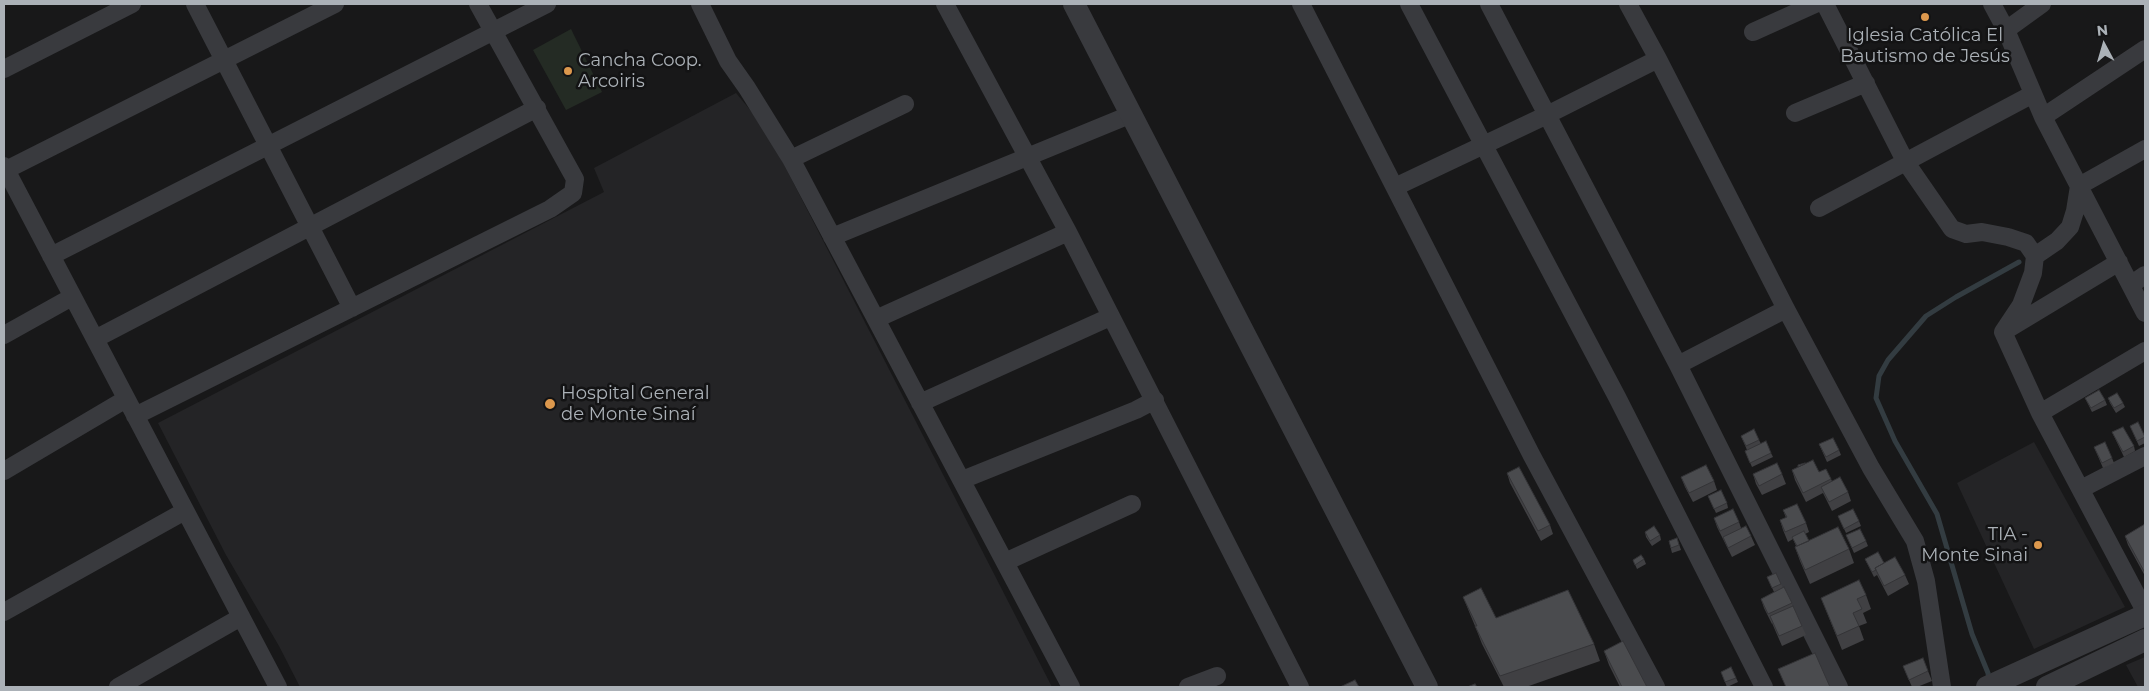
<!DOCTYPE html>
<meta charset="utf-8">
<style>
body{margin:0}
#map{position:relative;width:2149px;height:691px;overflow:hidden;background:#181819;font-family:Montserrat,sans-serif}
canvas{display:block}
.frame{position:absolute;inset:0;border:5px solid #abb1b7;pointer-events:none}
.north{position:absolute;left:2079px;top:20px;width:50px;height:50px;-webkit-text-stroke:4px #131314;paint-order:stroke;rotate:354deg;font-size:14px;font-weight:700;line-height:20px;text-align:center;color:#abb1b7}
.north::after{content:'';display:block;margin:auto;width:18px;height:22px;background:#abb1b7;clip-path:polygon(50% 0,100% 100%,50% 72%,0 100%)}
</style>
<div id="map">
<canvas width="2149" height="691"></canvas>
<div class="frame"></div>
<div class="north">N</div>
</div>
<script>
const g = document.querySelector('canvas').getContext('2d');
g.lineJoin = 'round';
function paint(path, color) {
  g.fillStyle = color;
  g.fill(path, 'evenodd');
}
function toPath(rows) {
  const path = new Path2D();
  for (const r of rows) {
    path.moveTo(r[0], r[1]);
    for (let i = 2; i < r.length; i += 2) path.lineTo(r[i], r[i + 1]);
  }
  return path;
}
function stroke(path, color, width, dash) {
  g.strokeStyle = color;
  g.lineWidth = width;
  g.lineCap = dash ? 'butt' : 'round';
  g.setLineDash(dash || []);
  g.stroke(path);
}
function label(font, color, halo, rows, align = 'center') {
  g.font = font + ' Montserrat,sans-serif';
  g.lineWidth = 5;
  g.setLineDash([]);
  g.textBaseline = 'middle';
  g.strokeStyle = halo;
  g.fillStyle = color;
  for (const [text, x, y, turn = 0] of rows) {
    g.save();
    g.translate(x, y);
    g.rotate((+turn || 0) * Math.PI / 180);
    g.textAlign = isNaN(turn) ? turn : align;
    if (halo) g.strokeText(text, 0, 0);
    g.fillText(text, 0, 0);
    g.restore();
  }
}
paint(toPath([
 [736,93,756,117,774,145,1052,687,300,687,279,646,226,555,158,423,604,192,594,168],
 [2034,442,2125,607,2034,649,1957,483],
 [2145,657,2145,687,2138,687,2126,665]
]), '#242426');
paint(toPath([
 [571,29,602,92,566,110,533,50]
]), '#242b24');
stroke(toPath([
 [1989,681,1988,673,1972,634,1937,514,1895,441,1876,398,1879,376,1888,360,1926,316,1956,297,2019,262]
]), '#333c41', 5);
stroke(toPath([
 [195,4,352,308],
 [700,4,728,61,747,88,791,159,1071,687],
 [945,4,1068,232,1300,687],
 [1301,4,1532,456,1656,687],
 [1409,4,1617,397,1764,687],
 [1489,4,1678,365,1839,687],
 [1628,4,1658,59,1786,309,1871,468,1915,541,1926,581,1942,687],
 [1825,4,1905,161,1952,229,1966,234,1982,232,2008,237,2026,243,2035,256,2033,273,2021,305,2003,332,2040,413,2145,611],
 [1992,4,2006,30,2043,117,2145,313],
 [2006,30,2042,4],
 [1753,32,1815,4],
 [4,69,132,4],
 [1795,113,1866,83],
 [2043,117,2145,49],
 [791,159,905,104],
 [4,166,278,687],
 [6,170,335,4],
 [1395,187,1547,115,1658,59],
 [1819,208,2033,94],
 [832,237,1132,114],
 [51,256,547,4],
 [2035,256,2057,241,2070,227,2075,211,2079,186,2145,149],
 [2132,284,2145,275],
 [876,319,1068,232],
 [2008,329,2119,262],
 [4,335,72,297],
 [95,339,537,108],
 [1678,365,1786,309],
 [920,403,1110,317],
 [2040,413,2145,351],
 [135,416,550,209,573,193,575,179,478,4],
 [4,471,126,399],
 [962,480,1136,410,1155,400],
 [2081,489,2145,456],
 [1005,562,1132,504],
 [4,612,185,511],
 [118,687,241,617],
 [1188,687,1217,676]
]), '#393a3e', 18);
stroke(toPath([
 [1074,4,1427,687],
 [1987,687,2145,615],
 [2047,687,2145,640]
]), '#393a3e', 22);
paint(toPath([
 [2085,398,2105,400,2107,405,2092,412],
 [2108,398,2123,403,2125,407,2116,413,2110,403],
 [2130,426,2145,437,2145,443,2139,446],
 [2112,432,2134,446,2135,451,2124,457],
 [1741,436,1759,440,1761,444,1771,453,1773,457,1752,467,1745,451,1747,450],
 [1819,444,1839,450,1841,455,1827,462],
 [2094,447,2112,458,2114,463,2103,468],
 [1805,464,1831,479,1832,481,1848,492,1851,501,1832,511,1823,493,1806,502,1795,480,1792,470],
 [1507,473,1550,525,1553,534,1541,541,1510,483],
 [1753,474,1782,474,1786,484,1762,495,1756,484],
 [1681,477,1714,481,1717,490,1693,502,1685,487],
 [1708,496,1727,503,1728,508,1716,513],
 [1783,510,1806,523,1809,532,1805,534,1809,541,1849,549,1854,563,1810,584,1800,561,1795,547,1796,546,1793,539,1788,542,1783,530,1780,520,1786,518],
 [1838,516,1859,521,1861,526,1846,533],
 [1714,518,1739,522,1741,528,1751,536,1755,545,1732,557,1717,527],
 [2145,524,2145,576,2128,545,2125,536],
 [1645,532,1660,535,1661,540,1652,546,1646,537],
 [1846,535,1866,541,1868,546,1854,553],
 [1677,538,1681,550,1672,553,1669,541],
 [1644,559,1646,564,1637,569,1633,560],
 [1865,559,1884,563,1905,575,1909,584,1888,596,1877,575,1874,577],
 [1767,577,1781,584,1783,588,1784,587,1802,626,1806,635,1782,646,1772,623,1772,624,1764,608,1761,599,1774,592],
 [1866,595,1871,609,1863,613,1867,623,1859,626,1864,640,1842,650,1821,598],
 [1463,597,1496,618,1594,644,1600,661,1526,687,1504,687,1482,644,1475,626,1470,614],
 [1604,651,1647,687,1620,687,1609,665],
 [1903,666,1928,671,1932,681,1917,687,1912,687],
 [1731,667,1738,682,1727,687,1721,672]
]), '#404043');
const building = toPath([
 [2099,390,2105,400,2091,408,2085,398,2099,390],
 [2117,393,2123,403,2114,408,2108,398,2117,393],
 [2138,422,2145,437,2137,441,2130,426,2138,422],
 [2123,427,2134,446,2123,452,2112,432,2123,427],
 [1754,429,1759,440,1746,446,1741,436,1754,429],
 [1833,438,1839,450,1826,457,1819,444,1833,438],
 [1766,441,1771,453,1750,463,1745,451,1766,441],
 [2105,442,2112,458,2102,463,2094,447,2105,442],
 [1813,460,1819,472,1826,469,1831,479,1803,493,1792,470,1813,460],
 [1777,463,1782,474,1759,486,1753,474,1777,463],
 [1805,463,1805,464,1798,467,1798,465,1805,463],
 [1706,465,1714,481,1689,493,1681,477,1706,465],
 [1519,467,1550,525,1538,531,1507,473,1519,467],
 [1840,477,1848,492,1829,502,1821,487,1840,477],
 [1721,490,1727,503,1714,509,1708,496,1721,490],
 [1797,504,1806,523,1785,532,1780,520,1787,517,1783,510,1797,504],
 [1733,509,1739,522,1720,531,1714,518,1733,509],
 [1853,509,1859,521,1844,529,1838,516,1853,509],
 [2145,524,2145,573,2125,536,2145,524],
 [1654,526,1660,535,1650,541,1645,532,1654,526],
 [1746,526,1751,536,1728,548,1723,537,1746,526],
 [1838,527,1849,549,1805,570,1795,547,1838,527],
 [1860,529,1866,541,1852,548,1846,535,1860,529],
 [1804,531,1809,541,1797,546,1792,537,1804,531],
 [1677,538,1679,545,1671,548,1669,541,1677,538],
 [1878,552,1884,563,1875,568,1876,570,1872,572,1865,559,1878,552],
 [1641,555,1644,559,1635,565,1633,560,1641,555],
 [1895,557,1905,575,1884,586,1875,568,1895,557],
 [1776,573,1781,584,1772,588,1767,577,1776,573],
 [1859,580,1866,595,1857,599,1862,609,1853,613,1859,626,1837,636,1821,598,1859,580],
 [1784,587,1792,603,1768,614,1761,599,1784,587],
 [1481,588,1496,618,1568,590,1594,644,1500,676,1475,626,1477,626,1463,597,1481,588],
 [1793,606,1802,626,1779,636,1770,616,1793,606],
 [1623,641,1647,687,1622,687,1604,651,1623,641],
 [1815,653,1830,687,1786,687,1778,669,1815,653],
 [1923,658,1928,671,1909,680,1903,666,1923,658],
 [1731,667,1736,678,1725,682,1721,672,1731,667],
 [1355,680,1359,687,1340,687,1355,680],
 [1475,684,1477,687,1467,687,1475,684]
]);
paint(building, '#4a4b4e');
stroke(building, '#343437', 1);
for (const [x, y, r, color] of [
 [1925,17,5,"#dc984d"],
 [568,71,5,"#dc984d"],
 [550,404,6,"#dc984d"],
 [2038,545,5,"#dc984d"]
]) {
  const dot = new Path2D();
  dot.arc(x, y, r, 0, 2 * Math.PI);
  g.fillStyle = color;
  g.fill(dot);
  stroke(dot, '#131314', 2);
}
label('18px', '#abb1b7', '#131314', [
 ["Iglesia Católica El",1925,36,"center"],
 ["Bautismo de Jesús",1925,57,"center"],
 ["Cancha Coop.",578,61],
 ["Arcoiris",578,82],
 ["Hospital General",561,394],
 ["de Monte Sinaí",561,415],
 ["TIA -",2028,535,"right"],
 ["Monte Sinai",2028,556,"right"]
], 'left');
</script>
